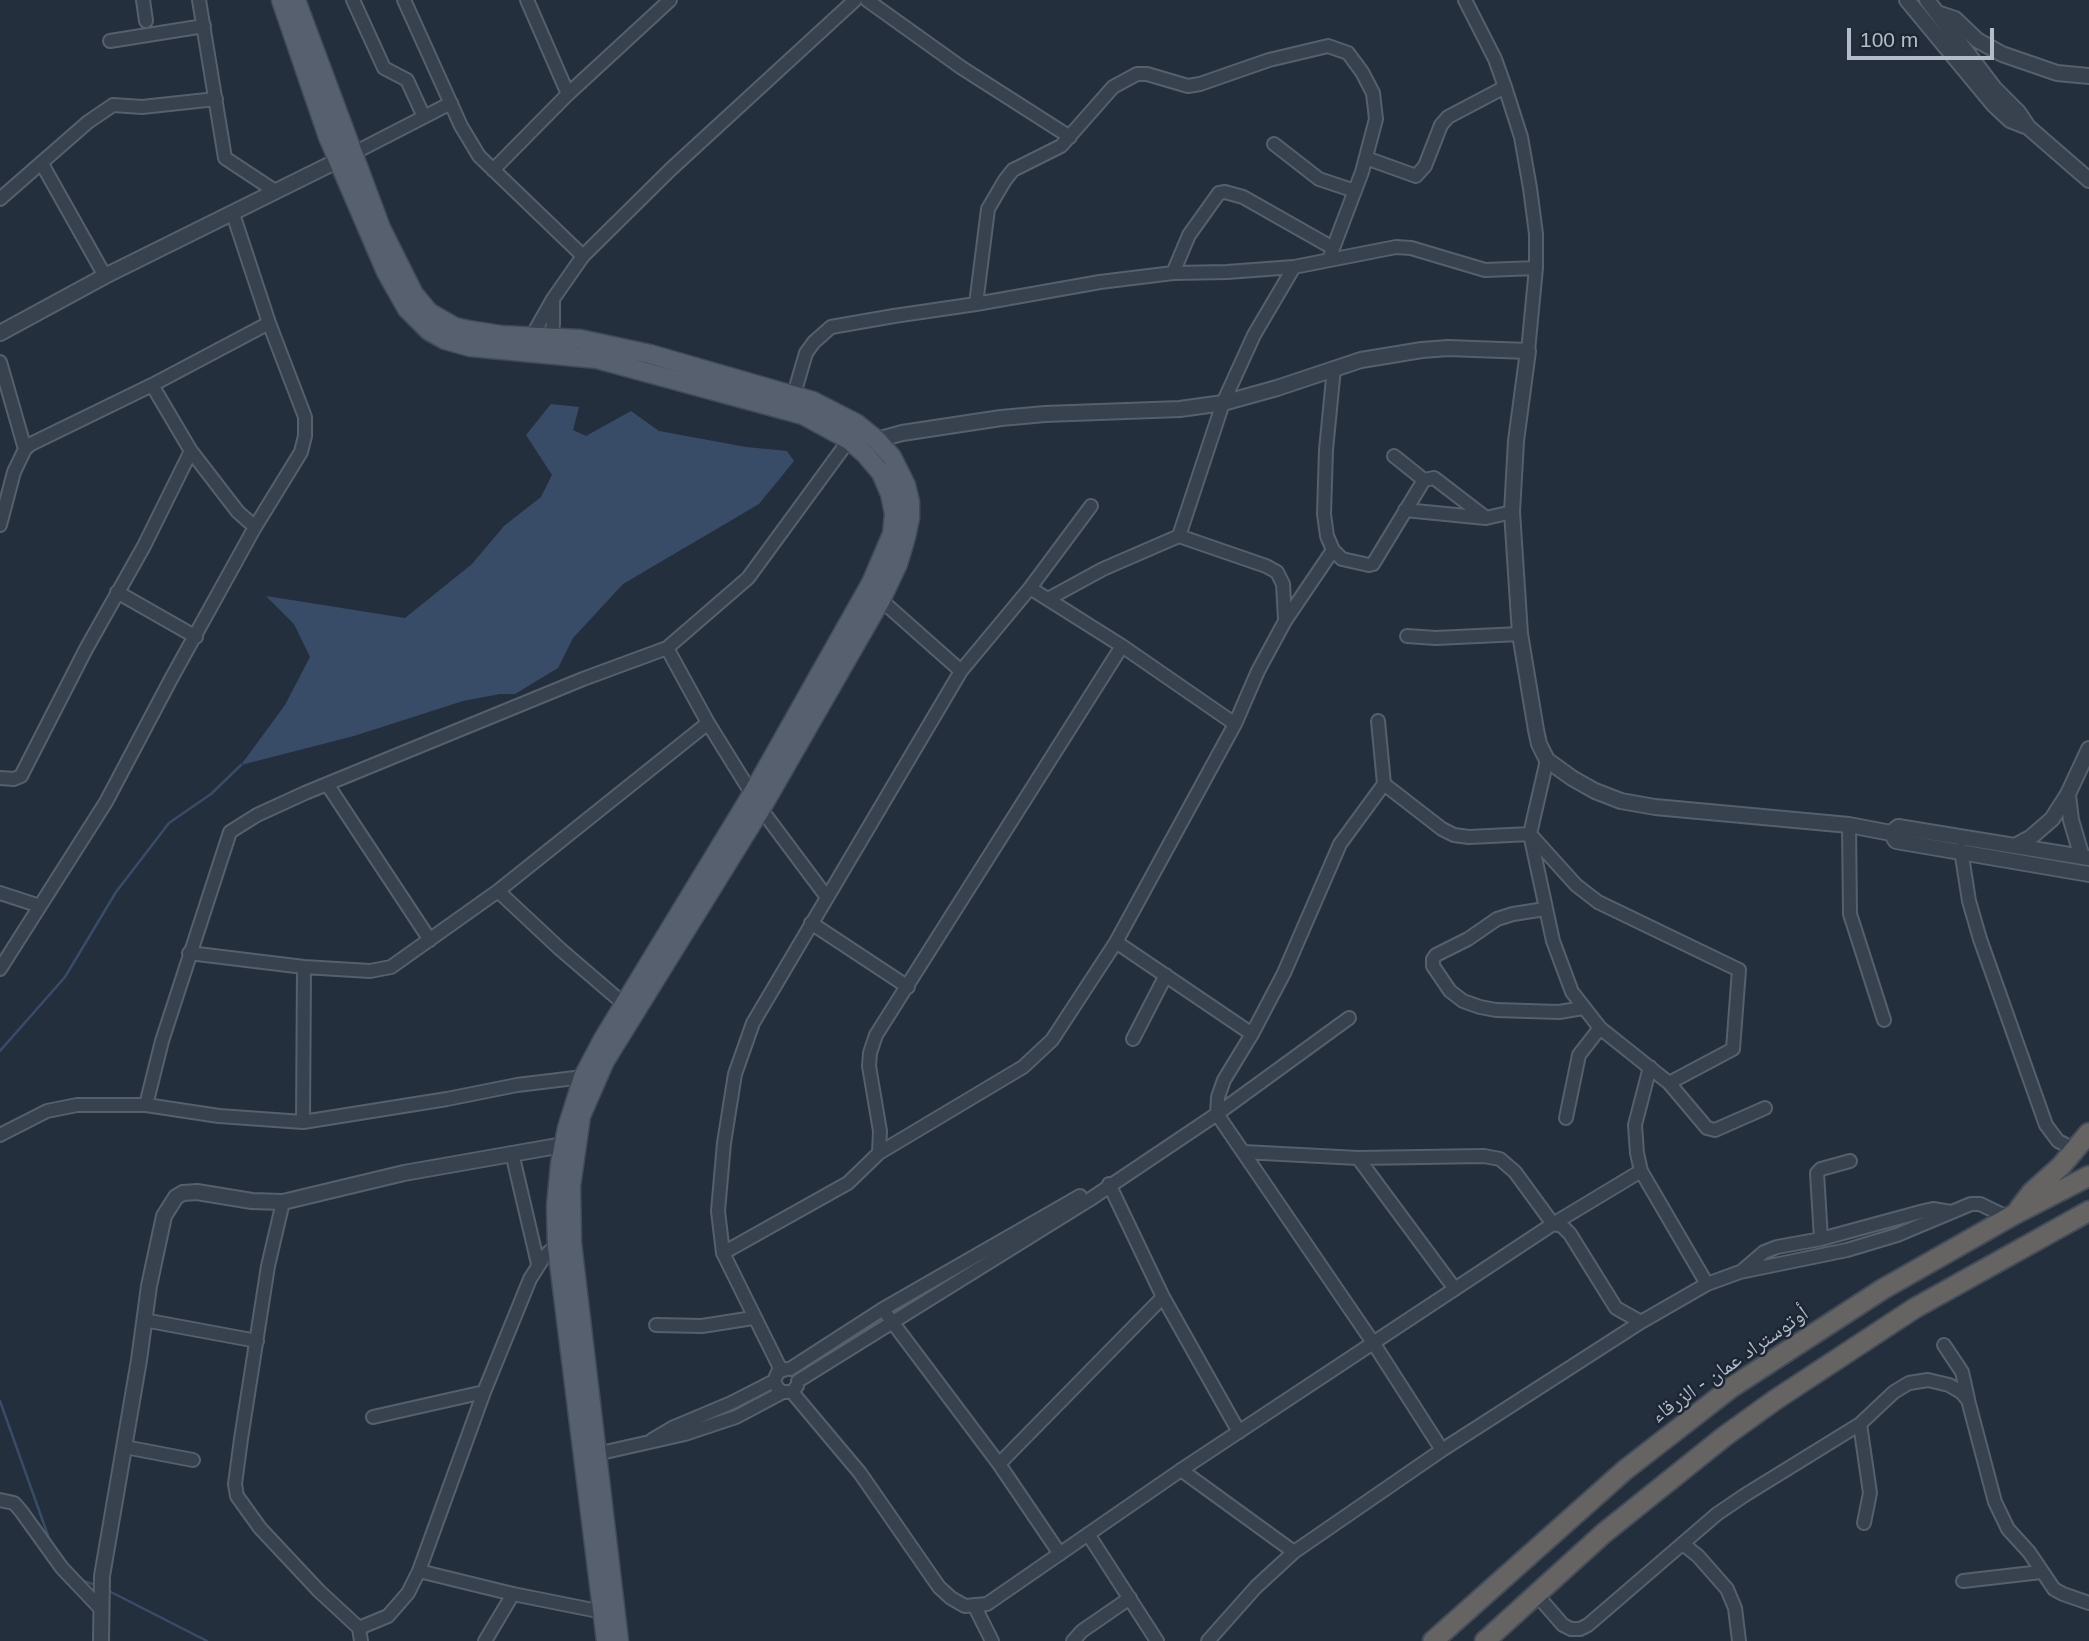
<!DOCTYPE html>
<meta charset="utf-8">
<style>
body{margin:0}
#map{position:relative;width:2089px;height:1641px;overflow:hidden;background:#242f3e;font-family:Arial,sans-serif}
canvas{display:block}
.scale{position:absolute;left:1847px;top:28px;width:147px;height:32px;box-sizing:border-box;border:4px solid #b4bcc9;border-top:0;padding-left:9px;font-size:21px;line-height:24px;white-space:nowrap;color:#b4bcc9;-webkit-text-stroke:5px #1d2633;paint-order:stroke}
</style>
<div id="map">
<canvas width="2089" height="1641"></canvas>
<div class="scale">100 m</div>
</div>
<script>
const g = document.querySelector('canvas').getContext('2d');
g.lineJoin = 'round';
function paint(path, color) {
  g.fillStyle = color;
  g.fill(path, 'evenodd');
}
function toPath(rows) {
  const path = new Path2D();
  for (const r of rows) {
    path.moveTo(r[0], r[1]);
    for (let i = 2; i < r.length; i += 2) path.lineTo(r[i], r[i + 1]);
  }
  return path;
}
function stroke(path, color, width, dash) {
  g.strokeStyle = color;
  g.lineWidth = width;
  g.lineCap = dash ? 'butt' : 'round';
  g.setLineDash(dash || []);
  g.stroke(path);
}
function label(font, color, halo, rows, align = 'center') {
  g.font = font + ' Arial,"Noto Naskh Arabic",sans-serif';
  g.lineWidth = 5;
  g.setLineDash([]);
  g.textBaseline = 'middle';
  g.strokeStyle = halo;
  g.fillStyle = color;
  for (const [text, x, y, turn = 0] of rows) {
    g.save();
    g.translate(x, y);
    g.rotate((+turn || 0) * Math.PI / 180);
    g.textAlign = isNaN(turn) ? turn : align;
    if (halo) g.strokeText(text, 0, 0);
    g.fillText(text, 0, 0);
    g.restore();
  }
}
paint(toPath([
 [551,404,579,407,573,430,586,436,631,411,659,431,746,447,787,451,794,461,759,504,623,584,573,638,558,668,515,694,500,694,463,701,354,736,241,765,285,705,310,657,294,624,266,596,405,618,472,564,504,526,541,497,552,475,526,435]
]), '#394c67');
stroke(toPath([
 [0,1051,65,977,116,892,169,823,211,794,241,765],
 [0,1401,51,1544],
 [81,1580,98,1586],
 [107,1590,207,1641]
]), '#394c67', 2.5);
const minor = toPath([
 [143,0,146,21],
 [199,0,225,158,275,191],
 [353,0,384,68,407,80,424,117],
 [404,0,461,126,479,156,583,256],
 [527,0,568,94],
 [867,0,962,68,1070,137],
 [1465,0,1495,59,1505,87,1521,137,1530,188,1536,234,1536,268,1528,351],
 [110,41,204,26],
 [1274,144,1319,179,1355,191],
 [352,154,451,103],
 [1366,158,1416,176,1425,166,1441,125,1448,117,1505,87],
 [42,164,105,276],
 [493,170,568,94,670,0],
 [0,199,88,122,113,105,142,107,216,99],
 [1173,273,1189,235,1219,193,1225,192,1243,197,1333,248],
 [976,304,988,209,1005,180,1013,170,1061,146,1113,87,1137,74,1147,74,1188,86,1200,84,1269,60,1328,46,1348,53,1362,72,1373,93,1376,119,1362,172,1329,259],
 [531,342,532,336,553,299,583,256,671,169,855,0],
 [550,344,553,324,553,300],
 [0,362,25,449],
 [1334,368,1326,450,1324,514,1327,536,1333,550,1342,559,1369,565,1373,564,1424,480,1394,456],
 [152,385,191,451,238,512,255,527],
 [794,394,806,353,814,342,831,327,894,316,976,304,1100,282,1173,273,1227,272,1294,267,1396,247,1411,248,1485,270,1536,268],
 [1424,480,1434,478,1438,481,1485,517],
 [1405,510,1486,518,1512,512],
 [0,525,14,472,25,449,31,444,152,385,269,323],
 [1030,588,1122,646,1235,724],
 [117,592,196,637],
 [1048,599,1103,569,1179,536],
 [881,600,961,671],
 [1285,619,1283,584,1277,572,1266,566,1179,536,1223,403,1254,335,1294,267],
 [1407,636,1436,638,1520,634],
 [667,648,708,723,752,794],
 [1378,721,1384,784,1340,844,1284,973,1252,1034,1224,1080,1218,1097,1217,1114,1374,1344,1442,1450],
 [1547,760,1530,834,1553,941,1572,992,1600,1028,1669,1083,1707,1128,1715,1130,1765,1108],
 [0,778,14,779,21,776,86,649,144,546,191,451],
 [327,784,430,940],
 [1384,784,1442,829,1454,835,1469,837,1530,834,1576,885,1598,902,1739,970,1733,1049,1669,1083],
 [761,809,826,896],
 [1849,825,1850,914,1884,1020],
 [1961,850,1969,901,1980,939,2046,1125,2058,1141,2076,1150],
 [498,891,560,949,624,1004],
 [0,893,40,906],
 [1545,909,1513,914,1497,919,1468,939,1436,955,1433,959,1433,966,1450,991,1463,1001,1480,1007,1496,1010,1559,1012,1583,1008],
 [811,923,908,987],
 [1116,942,1252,1034],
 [189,953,304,967,370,971,391,967,498,891,708,723],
 [0,969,106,802,171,679,255,527,301,452,305,436,305,417,269,323,233,214],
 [1133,1039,1166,975],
 [1650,1067,1635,1125,1637,1153,1641,1171,1707,1284],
 [146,1105,162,1041,230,832,257,815,305,793,583,679,667,648,748,578,849,440],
 [1566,1118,1579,1055,1600,1028],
 [303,1122,304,967],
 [0,1135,47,1111,77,1105,146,1105,219,1116,303,1122,447,1099,517,1085,583,1077],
 [1244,1152,1358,1158,1484,1156,1500,1159,1515,1172,1553,1224,1562,1226,1570,1234,1616,1308,1641,1322],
 [512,1153,538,1264],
 [879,1153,1023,1067,1052,1040,1116,942,1235,724,1258,671,1285,621,1333,550],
 [1358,1158,1455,1289],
 [1109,1184,1163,1297,1239,1432],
 [283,1202,268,1266,241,1439,235,1484,237,1496,260,1528,319,1591,359,1628,361,1641],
 [1821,1239,1817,1173,1821,1169,1850,1161],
 [723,1253,848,1183,879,1153,880,1131,869,1066,870,1053,876,1035,1122,646],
 [1743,1270,1764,1252,1777,1247,1821,1239,1924,1211,1933,1209,1951,1212],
 [887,1315,999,1464,1060,1554],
 [144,1320,257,1341],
 [656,1325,702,1326,753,1318],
 [1944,1345,1962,1372,1968,1399],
 [790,1369,883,1309,1080,1196],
 [781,1370,723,1253,718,1211,724,1143,735,1074,753,1023,961,671,1030,588,1091,506],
 [774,1381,778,1389,783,1392,792,1392,797,1386],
 [798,1381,1089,1200,1217,1114,1349,1018],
 [792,1392,860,1473,939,1587,951,1598,965,1606,987,1604,1181,1470,1553,1224,1641,1171],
 [373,1417,484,1392],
 [1860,1424,1870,1493,1864,1523],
 [652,1440,674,1427,731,1403,774,1381,778,1372,786,1369],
 [125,1447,193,1460],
 [592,1455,685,1434,736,1417,783,1392],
 [999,1464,1163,1297],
 [1181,1470,1294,1552],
 [0,1500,14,1503,21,1511,62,1568,101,1609],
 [1088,1534,1157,1641],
 [1683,1544,1698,1556,1727,1589,1735,1608,1739,1641],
 [419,1571,513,1594,603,1612],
 [1963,1581,2041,1572],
 [1536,1594,1563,1625,1571,1629,1580,1629,1588,1625,1717,1514,1745,1495,1860,1424,1894,1392,1909,1383,1928,1380,1949,1385,1961,1392,1968,1400,1995,1502,2008,1529,2029,1552,2054,1589,2063,1594,2089,1603],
 [974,1605,992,1641],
 [359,1628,388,1616,408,1593,419,1571,484,1392,530,1279,544,1257,550,1251,561,1246],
 [485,1641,513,1594],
 [1073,1641,1082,1631,1130,1598],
 [1208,1641,1256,1587,1294,1552,1442,1450,1641,1322,1707,1284,1740,1272,1847,1250,1897,1235,1971,1204,1980,1204,2009,1218]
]);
const tertiary = toPath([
 [1907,0,1994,105,2010,120,2028,127],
 [1927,0,1994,88,2018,112,2028,127,2089,180],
 [1937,13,1955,19,1977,40,2002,54,2057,73,2089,76],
 [0,333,105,276,347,156],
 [877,440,902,433,1001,418,1045,414,1180,409,1223,403,1277,388,1361,360,1422,350,1448,348,1528,351,1516,441,1512,512,1520,634,1536,730,1539,744,1547,760,1572,778,1595,791,1621,801,1655,807,1849,825,1891,833],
 [2068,795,2071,820,2082,857],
 [2017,845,2030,838,2052,819,2068,794,2089,749],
 [2089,858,1898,827,1891,833,1896,841,2089,874],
 [101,1641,102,1576,139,1360,149,1286,164,1216,176,1197,183,1193,197,1192,252,1201,283,1202,404,1173,563,1145]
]);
const primary = toPath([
 [281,0,328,137,386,272,407,309,429,331,445,340,470,347,597,359,803,415,849,440,865,454,881,473,890,494,894,514,892,534,871,583,752,794,603,1039,583,1077,567,1128,560,1164,556,1206,557,1247,606,1641],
 [296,0,381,228,414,294,429,312,455,327,469,330,501,335,580,339,650,354,813,401,856,423,877,440,892,457,906,485,910,502,910,518,906,537,898,564,881,600,761,809,605,1061,581,1116,571,1186,572,1243,619,1641]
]);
const trunk = toPath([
 [2019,1209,2032,1192,2061,1166,2089,1133],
 [1433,1641,1625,1470,1732,1387,1883,1289,2015,1214,2089,1176],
 [1485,1641,1604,1533,1725,1436,1775,1400,1915,1308,2089,1211]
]);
stroke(minor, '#565f6c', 16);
stroke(tertiary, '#565f6c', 18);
stroke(primary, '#414a57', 21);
stroke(trunk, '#434c59', 23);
stroke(minor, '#38414e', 12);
stroke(tertiary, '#38414e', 14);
stroke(primary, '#56606e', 18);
stroke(trunk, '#656462', 19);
label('21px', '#b4bcc9', '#1d2633', [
 ["أوتوستراد عمان - الزرقاء",1730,1365,-35]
]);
</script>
